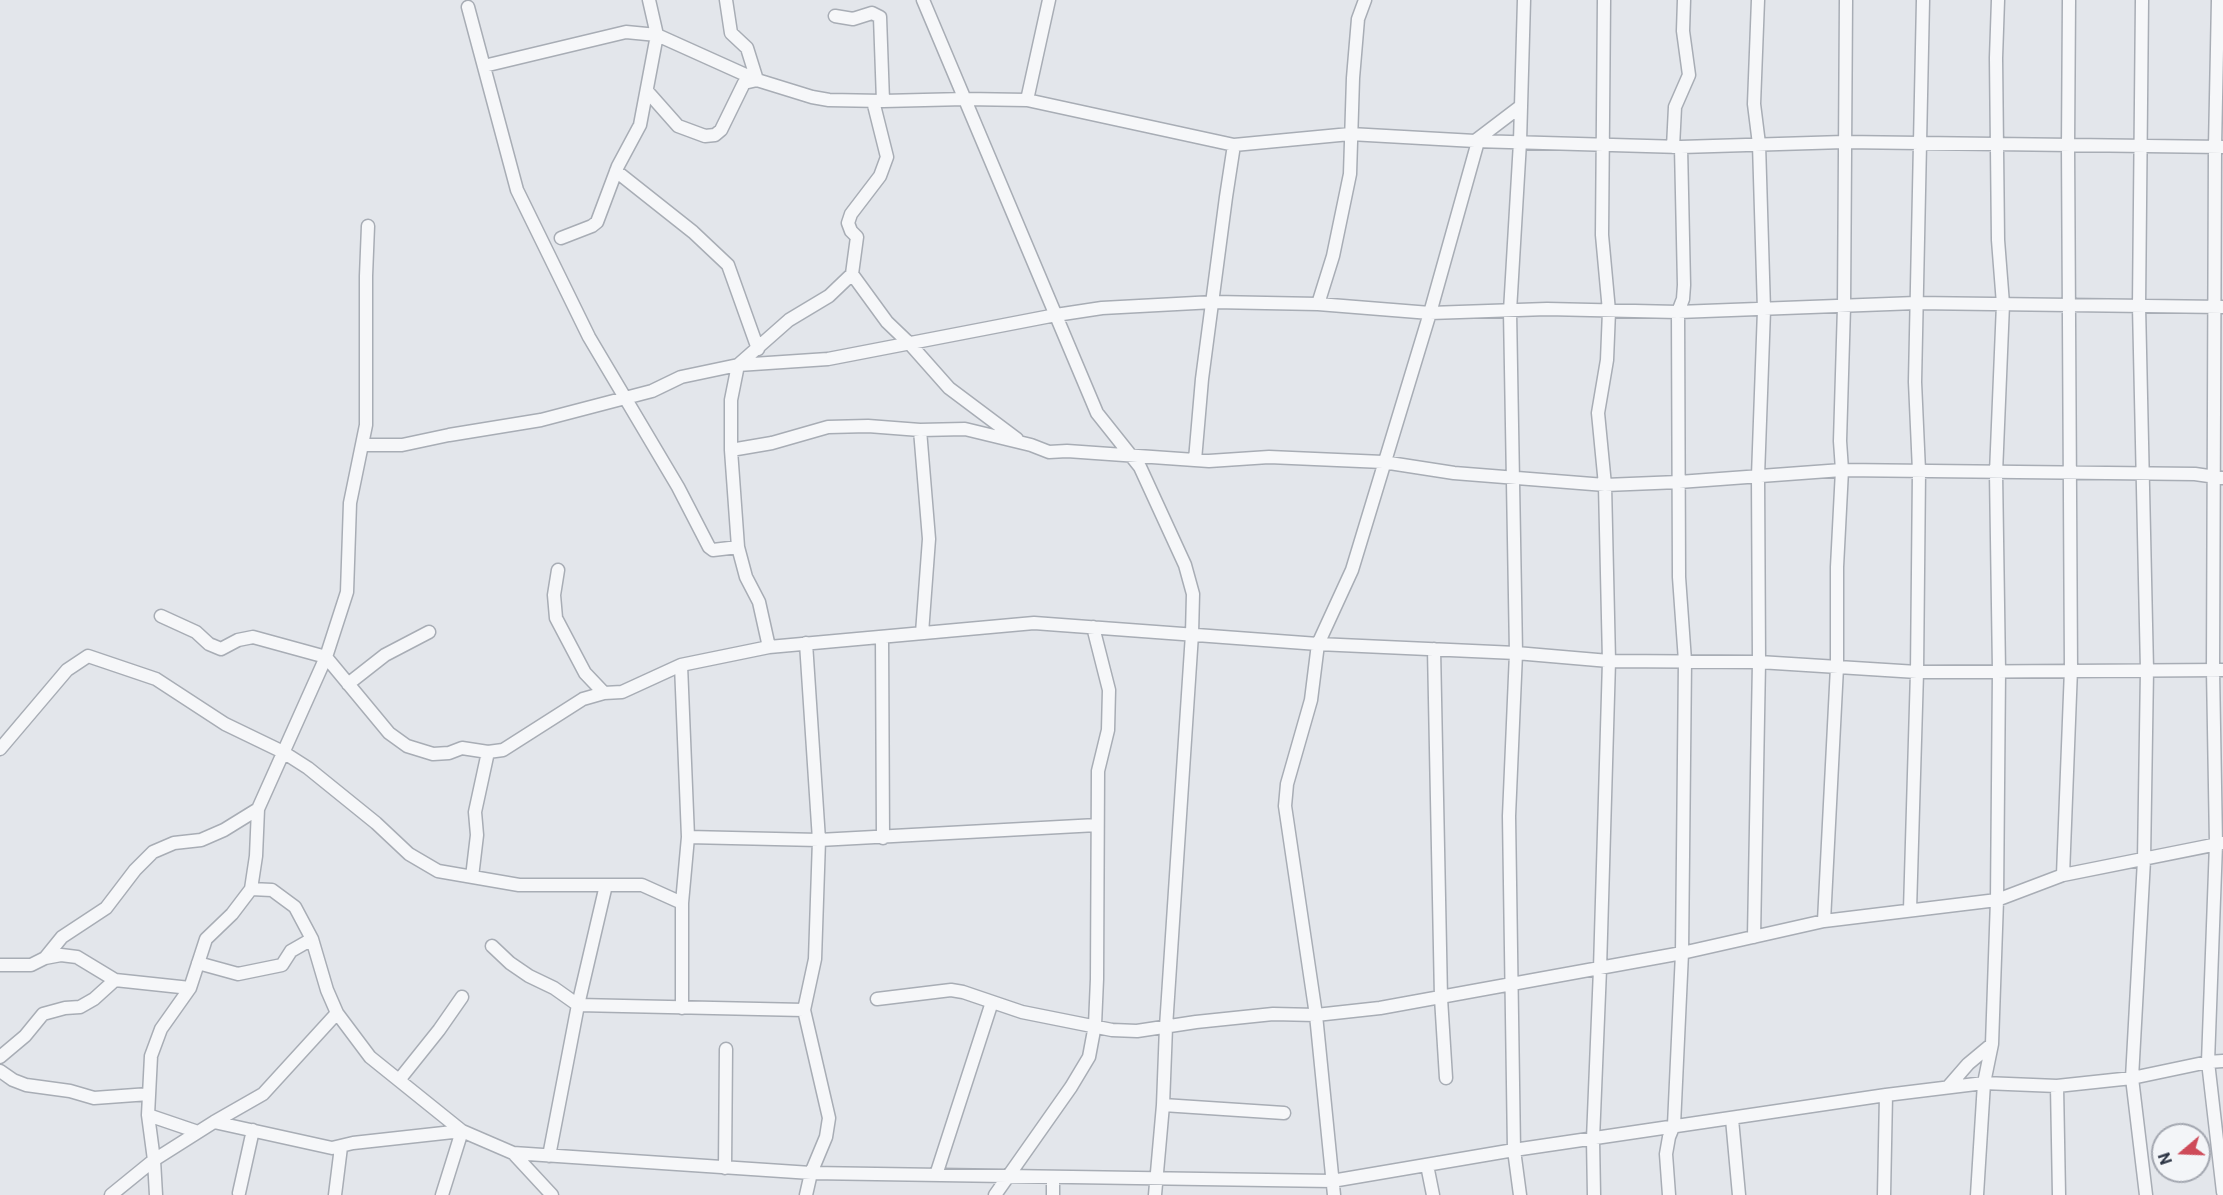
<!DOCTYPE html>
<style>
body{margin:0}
#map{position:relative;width:2223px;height:1195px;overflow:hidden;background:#e3e6eb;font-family:Roboto,sans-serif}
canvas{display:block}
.north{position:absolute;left:2151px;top:1123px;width:60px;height:60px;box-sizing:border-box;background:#f3f5f8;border:2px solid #a3a7b0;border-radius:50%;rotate:251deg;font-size:16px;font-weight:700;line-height:24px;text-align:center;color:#2b3343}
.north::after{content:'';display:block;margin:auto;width:21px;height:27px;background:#ce4b59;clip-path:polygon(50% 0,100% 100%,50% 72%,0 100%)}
</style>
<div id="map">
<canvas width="2223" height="1195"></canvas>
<div class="north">N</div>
</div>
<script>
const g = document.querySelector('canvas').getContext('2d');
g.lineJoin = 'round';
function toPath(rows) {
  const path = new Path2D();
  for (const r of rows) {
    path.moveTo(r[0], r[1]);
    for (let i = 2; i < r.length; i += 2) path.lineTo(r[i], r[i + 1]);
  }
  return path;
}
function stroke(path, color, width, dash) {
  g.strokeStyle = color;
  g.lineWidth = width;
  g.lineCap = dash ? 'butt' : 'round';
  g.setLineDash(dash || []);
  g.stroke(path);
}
const minor = toPath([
 [923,0,1097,413,1140,467,1185,565,1193,594,1192,634,1166,1027,1163,1105,1155,1195],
 [2142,0,2139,306,2147,670,2144,860,2132,1078,2146,1195],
 [2218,0,2215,147,2213,670,2216,844,2208,1062,2223,1192],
 [468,7,517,190,589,337,678,487,709,547,713,550,738,547],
 [835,16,853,19,872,13,880,17,883,101],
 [484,66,626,32,657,35,757,80,812,97,829,100,883,101,965,99,1027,100,1234,145,1350,134,1475,141,1681,147,1844,142,2223,147],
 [647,91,678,126,705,136,715,135,721,130,744,83,757,80,747,48,731,33,726,0],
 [1027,100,1049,0],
 [1475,141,1521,106],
 [1673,147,1675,107,1689,75,1683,31,1684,0],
 [616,171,693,232,728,265,758,349],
 [561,238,592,226,597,222,618,166,640,125,657,35,649,0],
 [852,274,887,322,910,344,949,388,1017,439],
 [1318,304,1333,256,1350,174,1353,78,1358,19,1365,0],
 [920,430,929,539,922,633],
 [362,445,402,445,449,435,541,420,652,391,681,377,738,365,828,359,1056,315,1102,308,1214,302,1318,304,1430,313,1547,309,1678,312,1916,303,2223,307],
 [731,450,772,443,828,427,868,426,920,430,965,429,1031,445,1049,452,1067,451,1209,461,1269,457,1383,462,1454,473,1605,485,1679,482,1842,470,2195,474,2223,478],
 [1195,460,1202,379,1226,197,1234,145],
 [558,570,554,595,556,618,585,673,604,693],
 [161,616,196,632,209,644,221,649,238,640,253,637,326,657,389,733,407,746,433,754,449,753,462,748,488,752,503,750,583,699,604,693,622,692,681,665,769,647,1034,623,1318,644,1516,653,1609,661,1759,662,1917,672,2223,670],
 [882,637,883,838],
 [769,647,759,602,746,577,738,547,731,450,731,400,738,365,789,320,829,296,852,274,857,237,851,231,848,223,851,214,880,176,887,157,873,101],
 [1434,649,1441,998,1446,1078],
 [681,665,688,837,682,903,682,1008],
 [348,684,385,655,429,632],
 [0,749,67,670,88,656,156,679,225,724,283,752,308,768,376,823,409,854,438,871,519,885,642,885,682,903],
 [688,837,819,840,1097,825],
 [2063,875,2071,669,2068,146,2069,0],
 [472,877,477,835,475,812,488,752],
 [251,889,272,890,295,907,312,939,327,990,337,1013,370,1057,462,1131,513,1153,811,1173,1332,1181,1514,1150,1886,1095,1984,1083,2057,1086,2132,1078,2208,1062,2223,1061],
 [1910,910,1917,672,1919,471,1915,382,1923,0],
 [1824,921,1837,667,1837,567,1842,470,1840,441,1844,307,1846,0],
 [1754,937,1759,662,1758,476,1764,310,1759,144,1754,104,1758,0],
 [492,946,510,963,529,976,554,988,578,1005,804,1010],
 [45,958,62,937,106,908,135,870,153,852,174,843,201,840,224,830,258,809],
 [198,963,238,974,282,965,291,951,312,939],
 [0,965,31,965,45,958,61,955,77,957,115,980,190,988],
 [877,999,951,990,963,992,1022,1012,1112,1030,1137,1031,1196,1022,1273,1014,1316,1015,1380,1008,1682,953,1824,921,1997,900,2063,875,2223,843],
 [0,1057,25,1036,43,1014,65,1008,80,1007,94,999,115,980],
 [0,1071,13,1080,26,1085,70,1091,94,1098,149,1094],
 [399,1080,439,1030,462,997],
 [2057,1086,2059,1195],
 [1948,1087,1968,1064,1992,1044],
 [1163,1105,1284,1113],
 [148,1115,198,1132],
 [1732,1119,1739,1195],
 [214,1122,332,1148,353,1143,462,1131],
 [513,1153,552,1195],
 [549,1156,578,1005,606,885],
 [1427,1165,1433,1195],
 [725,1168,726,1049],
 [936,1175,992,1002],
 [1053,1177,1053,1195],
 [239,1193,253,1130],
 [111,1195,154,1160,214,1122,263,1094,337,1013],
 [156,1195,154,1160,148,1115,151,1056,161,1029,190,988,206,939,232,914,251,889,256,856,258,809,326,657,347,592,350,503,366,425,366,276,368,226],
 [335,1195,341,1147],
 [442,1195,462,1131],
 [806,1195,811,1173,826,1137,829,1118,804,1010,815,959,819,840,806,643],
 [995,1195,1071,1087,1089,1057,1095,1025,1097,979,1098,771,1108,730,1109,690,1093,627],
 [1334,1195,1316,1015,1285,806,1287,784,1311,700,1318,644,1352,570,1430,313,1477,145,1475,141],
 [1520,1195,1514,1150,1509,816,1516,653,1510,311,1520,142,1524,0],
 [1594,1195,1593,1139,1600,969,1609,661,1605,485,1598,413,1607,360,1609,311,1602,235,1604,0],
 [1669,1195,1666,1154,1669,1137,1674,1125,1682,953,1685,661,1679,577,1678,312,1683,299,1684,285,1681,147],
 [1884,1195,1886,1095],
 [1977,1195,1984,1083,1992,1044,1997,900,1999,671,1996,473,2003,304,1998,240,1996,58,1998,0]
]);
stroke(minor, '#a8adb5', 15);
stroke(minor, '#f6f7f9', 12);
</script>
